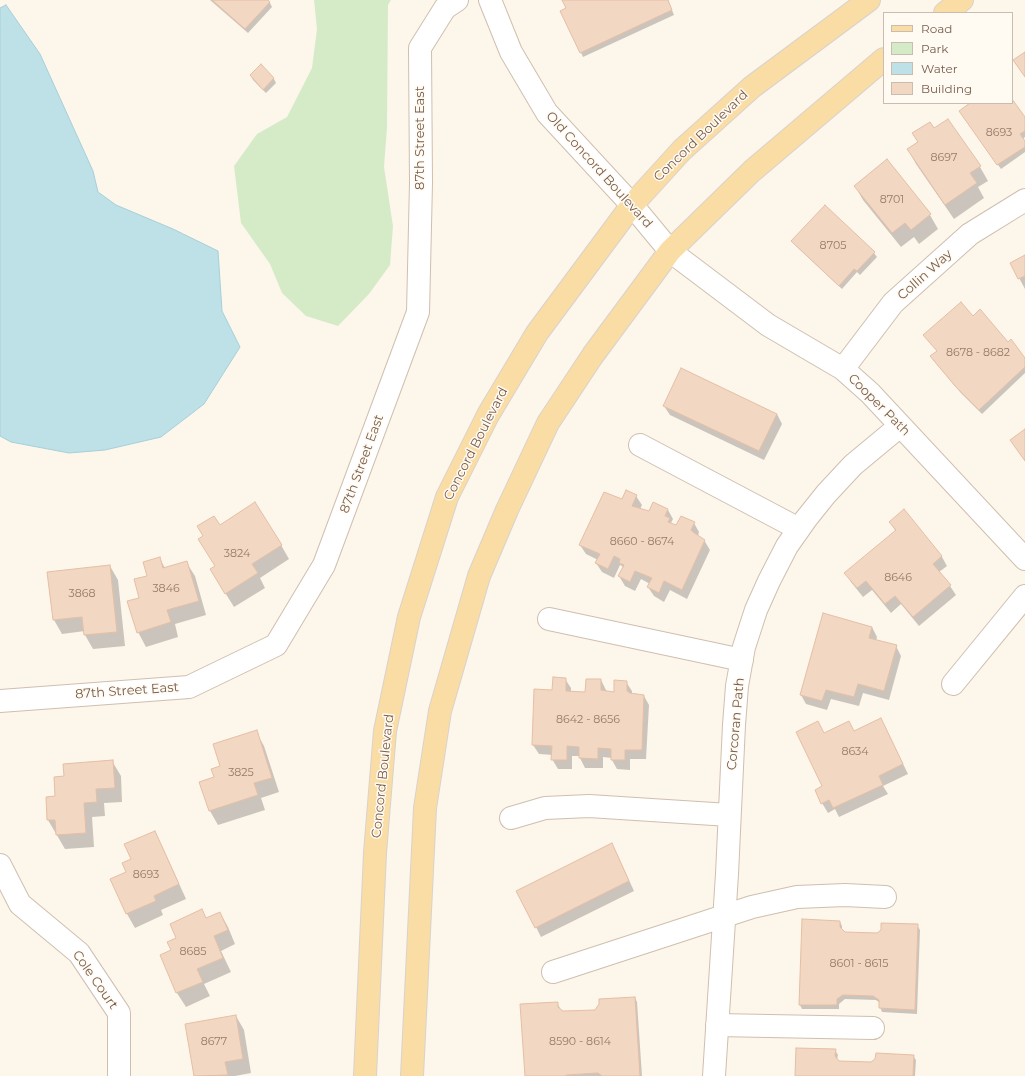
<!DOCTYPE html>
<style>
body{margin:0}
#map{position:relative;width:1025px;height:1076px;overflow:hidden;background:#fdf6eb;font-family:Montserrat,sans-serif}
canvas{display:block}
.legend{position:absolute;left:883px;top:12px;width:130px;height:92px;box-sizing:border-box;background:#fffaf2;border:1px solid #c9bcb0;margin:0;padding:5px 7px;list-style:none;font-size:12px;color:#785e4d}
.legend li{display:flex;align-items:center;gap:8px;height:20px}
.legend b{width:20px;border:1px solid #c9bcb0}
</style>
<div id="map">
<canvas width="1025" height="1076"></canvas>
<ul class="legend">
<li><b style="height:5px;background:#fadda5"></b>Road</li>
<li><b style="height:11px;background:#d5ebc8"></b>Park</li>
<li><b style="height:11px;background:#bee0e7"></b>Water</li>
<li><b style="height:11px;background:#f2d7c2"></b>Building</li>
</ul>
</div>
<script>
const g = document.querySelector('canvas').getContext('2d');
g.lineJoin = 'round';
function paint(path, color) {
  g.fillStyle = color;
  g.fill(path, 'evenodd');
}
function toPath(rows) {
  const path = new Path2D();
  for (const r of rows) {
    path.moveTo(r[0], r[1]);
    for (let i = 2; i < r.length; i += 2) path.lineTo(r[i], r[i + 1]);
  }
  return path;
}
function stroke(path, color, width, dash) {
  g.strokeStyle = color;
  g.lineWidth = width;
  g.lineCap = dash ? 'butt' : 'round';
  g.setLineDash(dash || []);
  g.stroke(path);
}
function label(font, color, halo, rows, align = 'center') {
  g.font = font + ' Montserrat,sans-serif';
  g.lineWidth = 3;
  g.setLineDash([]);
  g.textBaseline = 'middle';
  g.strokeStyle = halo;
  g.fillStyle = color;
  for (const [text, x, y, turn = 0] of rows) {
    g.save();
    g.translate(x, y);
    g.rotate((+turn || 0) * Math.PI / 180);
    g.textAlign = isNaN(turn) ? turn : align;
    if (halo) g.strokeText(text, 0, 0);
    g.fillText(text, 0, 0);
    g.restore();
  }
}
paint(toPath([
 [314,0,391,0,388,5,387,128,384,167,393,226,390,265,369,294,338,326,306,316,282,293,270,264,241,223,234,166,257,134,287,117,312,68,317,29]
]), '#d5ebc8');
const water = toPath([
 [6,5,40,54,93,171,98,192,116,205,173,229,218,251,222,311,240,347,204,404,161,437,105,450,69,453,11,442,0,436,0,8,6,5]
]);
paint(water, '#bee0e7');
stroke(water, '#a5cfd9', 1);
paint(toPath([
 [210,0,266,0,270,3,272,7,248,33],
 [563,0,668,0,674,15,583,57,562,11,567,9],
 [261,66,274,79,276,83,266,93,253,80,251,76],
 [1012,101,1025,119,1025,137,1023,139,1025,142,1025,152,1001,169,962,115,971,103,1012,103],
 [948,120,980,167,988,181,978,187,984,198,954,219,916,164,908,149],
 [887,161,930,215,938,229,919,244,914,237,901,247,863,200,855,186],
 [792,241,874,253,877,257,860,275,857,272,842,289,795,245],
 [1025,256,1025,289,1011,263],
 [973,317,1008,343,1025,359,1025,373,982,414,960,392,934,361,931,356,937,351,927,339],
 [664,406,777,414,782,424,764,460,670,415],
 [636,496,642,505,640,509,649,512,654,503,668,510,673,519,671,523,676,527,694,523,699,532,698,536,704,540,710,550,687,599,670,590,664,602,654,596,648,587,650,584,641,579,635,591,625,586,619,576,623,568,622,566,620,565,614,578,602,572,596,563,598,560,586,554,580,545,622,500],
 [904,510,942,557,947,566,939,572,950,586,956,595,919,626,901,604,891,613,872,590,863,597,851,582,846,573,896,532,890,522],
 [219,526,281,545,289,559,260,578,265,588,234,607,219,583,216,566,204,536],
 [160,559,165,568,186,562,195,576,206,615,175,624,178,637,146,647,138,632,141,598],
 [110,566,118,580,125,646,93,649,85,635,85,631,62,634,54,620],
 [872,627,877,637,876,641,896,646,901,656,889,700,863,693,859,706,831,699,827,710,806,704,801,695],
 [565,679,571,688,571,692,586,693,601,680,606,690,606,692,615,694,626,682,632,691,632,694,644,696,649,705,646,759,630,759,630,770,617,769,612,760,612,758,603,757,603,768,585,768,580,758,580,756,572,756,572,769,558,769,552,759,553,755,539,754,533,745,553,691],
 [886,729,908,774,883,786,888,794,839,817,835,809,828,813,822,803,824,734],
 [256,732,264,746,279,792,261,798,265,810,218,825,210,811,215,778,221,766],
 [112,761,121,776,122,802,104,803,105,816,92,817,94,847,65,849,48,820,56,797,65,777],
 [154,832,162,846,186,899,161,910,163,915,135,928,127,914,111,879,127,872,132,859],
 [617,854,634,891,541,937,536,927],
 [220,913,228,927,235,944,221,951,231,972,204,984,210,996,186,1007,177,993,161,956,172,950,178,938,206,919],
 [840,922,842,926,842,931,845,933,877,934,917,925,920,930,917,1014,882,1012,880,1007,880,1003,876,1000,845,999,839,1004,839,1009,802,1009,800,1005],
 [635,998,637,1002,642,1076,526,1076,557,1003,560,1008,560,1010,562,1012,596,1011],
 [236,1016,244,1030,251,1073,235,1076,195,1076,187,1025],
 [835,1050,838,1055,837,1060,839,1062,871,1063,913,1056,916,1060,915,1076,796,1076]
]), '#0003');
const building = toPath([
 [212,0,268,0,270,2,245,29,212,0],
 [562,0,668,0,672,10,580,53,560,11,566,8,562,0],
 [1025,52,1025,77,1013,60,1025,52],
 [261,64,274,78,263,90,250,75,261,64],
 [1012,99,1025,117,1025,131,1020,134,1025,141,1025,147,997,165,959,111,970,103,1012,103,1012,99],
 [948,119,981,166,970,173,977,183,945,205,907,149,918,142,912,133,930,122,934,128,948,119],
 [887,159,931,214,911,230,905,223,892,233,854,186,887,159],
 [825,205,875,252,857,271,854,269,839,286,791,241,825,205],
 [1025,255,1025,276,1018,279,1010,263,1025,255],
 [961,302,973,316,980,309,1008,342,1011,339,1025,358,1025,367,979,410,956,387,930,356,937,351,923,335,961,302],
 [681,368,777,414,759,451,663,406,681,368],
 [1025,429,1025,461,1010,440,1025,429],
 [626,490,637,495,632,506,649,511,653,502,668,509,665,516,670,518,668,522,676,525,681,516,695,522,691,530,693,532,705,540,682,590,664,581,659,593,647,587,652,578,635,571,630,582,618,576,624,565,619,563,620,559,614,556,608,569,595,563,600,554,579,545,604,492,622,499,626,490],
 [255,502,282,545,252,564,258,573,225,594,210,569,215,566,198,539,203,536,197,526,214,516,220,525,255,502],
 [904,509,942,556,933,564,951,585,913,617,895,596,885,604,866,581,857,588,844,573,896,530,889,522,904,509],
 [160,557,163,568,187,561,199,601,167,610,171,622,137,633,127,601,139,598,134,579,147,576,143,562,160,557],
 [110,565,117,632,84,635,82,617,53,620,47,572,110,565],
 [823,613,872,627,869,638,897,645,884,691,858,684,854,697,826,690,822,701,800,695,823,613],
 [553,677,566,678,566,691,585,692,586,679,601,679,601,690,614,692,614,680,627,681,627,691,630,693,644,695,642,750,625,750,625,760,611,760,611,749,598,748,598,759,579,758,579,747,567,746,567,760,551,760,552,746,532,745,534,689,552,690,553,677],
 [881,718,903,764,879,776,883,785,833,808,829,800,821,804,815,790,822,786,796,732,818,721,824,733,849,721,854,731,881,718],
 [257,730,272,778,254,783,258,795,209,811,199,782,214,777,211,769,220,766,213,744,257,730],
 [113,760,115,788,96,789,97,802,84,803,86,833,56,835,55,820,47,820,46,797,55,796,54,777,64,776,63,764,113,760],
 [155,831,179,884,154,896,156,901,126,914,110,879,126,872,122,863,131,859,124,844,155,831],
 [612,843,629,881,535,928,516,891,612,843],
 [202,909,206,918,220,912,228,930,214,936,223,958,197,969,203,982,176,993,160,955,171,950,167,942,176,938,170,924,202,909],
 [802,919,840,921,840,927,845,932,877,933,881,930,881,923,918,924,915,1010,879,1008,879,1000,873,996,843,995,837,999,837,1005,799,1005,802,919],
 [635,997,640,1076,602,1076,598,1073,567,1075,565,1076,525,1076,520,1004,558,1002,558,1007,563,1011,595,1010,599,1004,599,999,635,997],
 [236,1015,243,1059,225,1062,228,1075,194,1076,185,1024,236,1015],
 [796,1048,836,1049,835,1056,839,1061,871,1062,875,1059,876,1053,914,1055,913,1076,795,1076,796,1048]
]);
paint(building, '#f2d7c2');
stroke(building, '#e5bea3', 1);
const minor = toPath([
 [490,0,511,52,547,113,632,205,670,251,768,325,843,369,870,393,1025,559],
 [843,369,893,303,970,234,1025,200],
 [640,445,799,529],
 [549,619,742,660],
 [953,684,1025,596],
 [0,701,189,687,276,645,324,565,418,312,421,183,420,48,445,8,457,0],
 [511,818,545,808,589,806,729,815],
 [0,865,20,904,79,953,119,1013,119,1076],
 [553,972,752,907,797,897,845,895,885,897],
 [717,1025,873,1028],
 [714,1076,727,874,734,725,737,686,744,647,756,610,769,581,787,546,806,519,826,494,853,465,900,426]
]);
const major = toPath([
 [945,13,962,0],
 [365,1076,375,853,385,731,409,617,447,497,488,415,537,333,632,205,682,150,752,87,869,0],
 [412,1076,425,808,440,711,479,576,507,510,548,423,593,355,670,251,752,171,884,59]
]);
stroke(minor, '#cfbfaf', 24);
stroke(major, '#d9d2cd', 24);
stroke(minor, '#fff', 22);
stroke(major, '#fadda5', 22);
label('11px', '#967c6a', null, [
 ["8693",999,133],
 ["8697",944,158],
 ["8701",892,200],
 ["8705",833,246],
 ["8678 - 8682",978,353],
 ["8660 - 8674",642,542],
 ["3824",237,554],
 ["8646",898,578],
 ["3846",166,589],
 ["3868",82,594],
 ["8642 - 8656",588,720],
 ["8634",855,752],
 ["3825",241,773],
 ["8693",146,875],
 ["8685",193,952],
 ["8601 - 8615",859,964],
 ["8677",214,1042],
 ["8590 - 8614",580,1042]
]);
label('13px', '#785e4d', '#fffaf2', [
 ["Concord Boulevard",701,136,-44],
 ["87th Street East",420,138,-90],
 ["Old Concord Boulevard",599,170,48],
 ["Collin Way",925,275,-42],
 ["Cooper Path",879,405,45],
 ["Concord Boulevard",476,444,-63],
 ["87th Street East",362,464,-70],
 ["87th Street East",127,691,-4],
 ["Corcoran Path",736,724,-85],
 ["Concord Boulevard",383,776,-84],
 ["Cole Court",95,980,55]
]);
</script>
